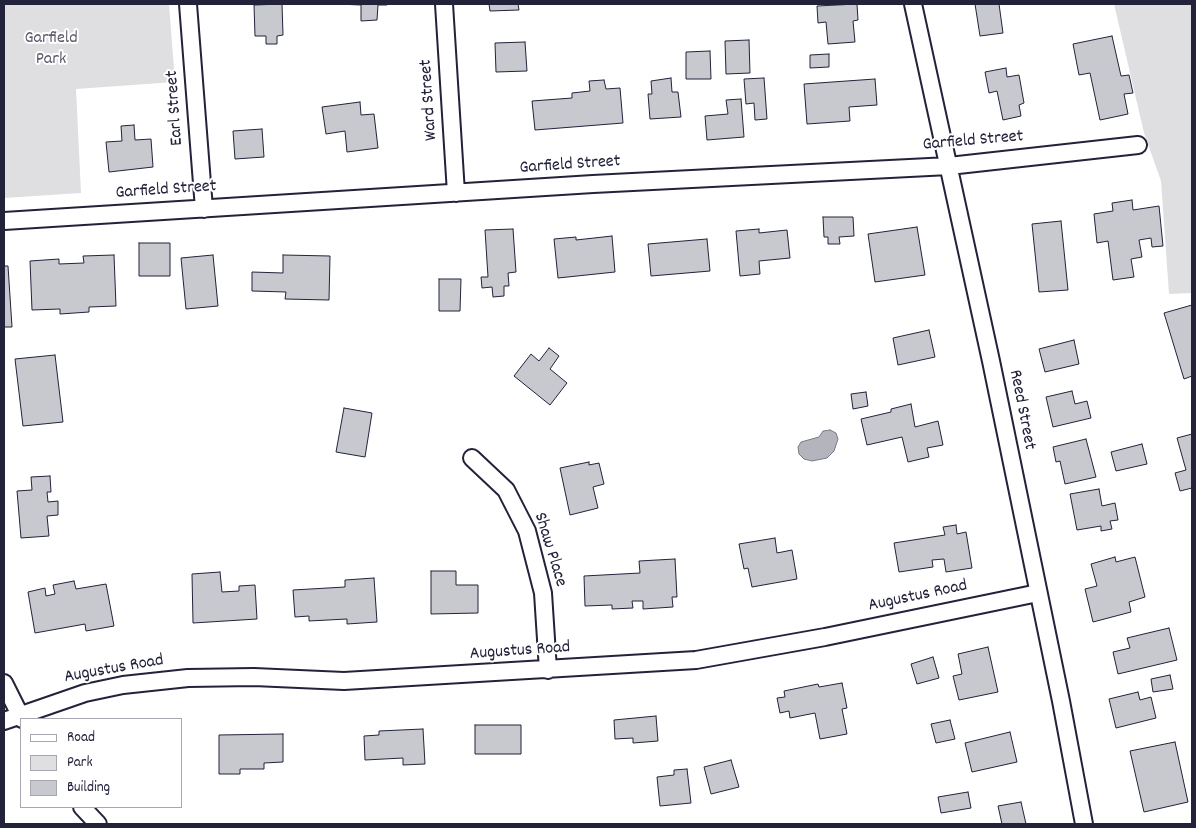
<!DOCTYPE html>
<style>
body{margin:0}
#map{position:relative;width:1196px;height:828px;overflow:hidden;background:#fff;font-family:Dekko,sans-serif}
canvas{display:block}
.frame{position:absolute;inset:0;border:5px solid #22223b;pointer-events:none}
.legend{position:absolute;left:20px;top:718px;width:162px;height:90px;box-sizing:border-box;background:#fff;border:1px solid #a7a7b1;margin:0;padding:6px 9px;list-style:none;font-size:15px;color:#22223b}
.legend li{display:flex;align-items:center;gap:10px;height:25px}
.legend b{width:25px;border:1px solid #a7a7b1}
</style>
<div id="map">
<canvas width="1196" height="828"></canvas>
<div class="frame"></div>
<ul class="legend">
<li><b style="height:6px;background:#fff"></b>Road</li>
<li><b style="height:14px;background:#dfdfe2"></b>Park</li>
<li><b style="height:14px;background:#c8c8cf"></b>Building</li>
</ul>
</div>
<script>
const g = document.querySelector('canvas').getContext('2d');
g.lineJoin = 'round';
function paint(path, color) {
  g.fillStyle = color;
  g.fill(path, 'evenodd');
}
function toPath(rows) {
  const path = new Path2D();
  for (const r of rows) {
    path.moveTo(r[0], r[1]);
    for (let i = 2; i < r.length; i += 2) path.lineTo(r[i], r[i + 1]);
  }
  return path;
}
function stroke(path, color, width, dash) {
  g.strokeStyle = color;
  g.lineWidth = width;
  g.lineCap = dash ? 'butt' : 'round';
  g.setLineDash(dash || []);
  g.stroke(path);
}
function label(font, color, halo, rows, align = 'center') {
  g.font = font + ' Dekko,sans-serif';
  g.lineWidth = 4;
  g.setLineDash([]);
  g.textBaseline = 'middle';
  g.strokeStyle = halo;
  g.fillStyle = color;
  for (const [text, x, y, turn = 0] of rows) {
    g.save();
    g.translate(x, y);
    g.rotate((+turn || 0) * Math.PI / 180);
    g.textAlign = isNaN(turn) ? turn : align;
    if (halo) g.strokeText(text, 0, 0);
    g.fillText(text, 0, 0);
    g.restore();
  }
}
paint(toPath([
 [4,4,169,4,175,82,76,89,81,193,4,198],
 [1114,4,1192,4,1192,293,1169,294,1161,181,1144,133]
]), '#dfdfe2');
const water = toPath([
 [830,430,836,433,838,439,834,451,827,458,812,461,804,459,799,454,798,447,801,442,819,437,823,431,830,430]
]);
paint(water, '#b4b4bc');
stroke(water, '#7a7a88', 1);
const building = toPath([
 [282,4,283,35,277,36,277,44,266,44,266,36,255,36,254,5,282,4],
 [337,4,387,4,387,5,378,5,377,20,361,21,361,5,337,4],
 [489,4,518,4,519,10,490,11,489,4],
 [857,4,858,20,853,21,855,42,828,44,826,22,818,23,817,6,857,4],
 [975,4,999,4,1003,33,980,36,975,4],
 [1112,36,1121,76,1129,75,1133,93,1124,94,1128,114,1100,120,1090,73,1079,75,1073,44,1112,36],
 [749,40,750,73,726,74,725,41,749,40],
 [525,42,527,71,496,72,495,43,525,42],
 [710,51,711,79,686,79,686,52,710,51],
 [829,54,829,67,810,68,810,55,829,54],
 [1006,68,1007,77,1019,75,1024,103,1019,105,1021,116,1003,120,997,91,989,93,985,72,1006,68],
 [671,78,672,92,678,92,681,117,650,119,648,94,652,94,651,81,671,78],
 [764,78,767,119,755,120,754,103,746,104,744,79,764,78],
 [875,79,877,105,849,107,850,121,807,124,804,84,875,79],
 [604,80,606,89,620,88,623,123,535,130,532,101,572,98,572,93,590,91,589,81,604,80],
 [741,99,744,137,707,140,705,116,728,114,726,100,741,99],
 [360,102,361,115,374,114,378,148,347,152,345,131,326,134,322,107,360,102],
 [134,125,135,140,151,139,153,167,109,172,106,142,122,141,121,126,134,125],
 [262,129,264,157,235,159,233,131,262,129],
 [1132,200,1133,210,1159,206,1163,246,1152,247,1151,238,1139,240,1142,257,1131,259,1134,277,1113,280,1108,241,1097,243,1094,214,1113,211,1112,203,1132,200],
 [823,217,853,217,854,236,839,237,840,244,828,244,828,237,824,237,823,217],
 [1061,221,1068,290,1039,292,1032,224,1061,221],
 [917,227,925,275,875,282,868,234,917,227],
 [513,229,516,272,508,273,509,286,504,286,504,296,493,297,492,287,482,288,481,277,488,277,485,230,513,229],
 [759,229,759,233,787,230,790,258,759,261,760,274,740,276,736,231,759,229],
 [612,236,615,272,558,278,554,239,576,237,576,240,612,236],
 [707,239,710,271,651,276,648,244,707,239],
 [139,243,170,243,170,276,139,276,139,243],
 [114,255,116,306,89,307,89,312,60,314,60,309,32,310,30,261,59,259,59,264,84,263,83,256,114,255],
 [213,255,218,306,186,309,181,258,213,255],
 [283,255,330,256,329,300,285,299,286,292,252,291,252,272,283,273,283,255],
 [4,266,8,266,12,327,4,327,4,266],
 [439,279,461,279,460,311,439,311,439,279],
 [1192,305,1192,376,1184,379,1164,313,1192,305],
 [929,330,935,357,898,365,893,338,929,330],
 [1074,340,1079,364,1045,372,1039,349,1074,340],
 [549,348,559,356,550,369,567,383,550,405,514,376,531,354,539,361,549,348],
 [55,355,63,422,23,426,15,359,55,355],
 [1072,391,1075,404,1087,401,1091,418,1053,427,1046,397,1072,391],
 [866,392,868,406,853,409,851,394,866,392],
 [911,404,915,427,938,421,943,445,927,448,929,457,908,462,902,437,867,445,861,419,891,412,891,409,911,404],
 [344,408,372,413,365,457,336,452,344,408],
 [1192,434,1192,488,1180,491,1175,473,1186,470,1177,438,1192,434],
 [1086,439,1096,477,1065,484,1060,461,1056,462,1053,447,1086,439],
 [1142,444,1147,464,1116,471,1111,452,1142,444],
 [589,462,589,465,599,463,604,484,593,487,598,508,570,515,560,468,589,462],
 [50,476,51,492,47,492,48,502,58,501,58,515,47,516,49,536,21,538,17,491,32,490,31,477,50,476],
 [1099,489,1102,506,1115,503,1118,520,1110,521,1112,529,1101,531,1101,526,1077,530,1070,494,1099,489],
 [956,525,957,534,966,532,972,568,946,572,944,559,932,560,933,567,899,572,894,543,945,535,943,527,956,525],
 [775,538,777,553,792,550,797,579,752,587,748,568,744,569,739,544,775,538],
 [1115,557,1116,562,1135,557,1145,597,1129,602,1131,612,1093,622,1085,589,1097,586,1091,564,1115,557],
 [675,559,677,597,672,597,673,607,643,609,643,601,632,601,633,608,612,609,612,605,585,606,584,576,640,573,639,561,675,559],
 [431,571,456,571,456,585,478,585,478,613,431,614,431,571],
 [220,572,222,592,239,591,239,586,255,585,257,619,193,623,192,574,220,572],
 [374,578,377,622,347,624,347,619,309,621,309,616,295,617,293,590,345,587,345,580,374,578],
 [74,581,76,589,106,584,114,626,86,631,85,624,35,633,28,592,45,588,46,596,55,594,53,585,74,581],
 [1169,628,1177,660,1118,674,1113,652,1130,648,1127,638,1169,628],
 [988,647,998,692,959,700,953,676,962,674,958,654,988,647],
 [933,657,939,678,917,684,911,664,933,657],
 [1170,675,1173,689,1153,692,1151,679,1170,675],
 [842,683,847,708,842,709,847,734,820,739,815,713,790,718,789,711,780,713,777,698,785,697,784,691,818,684,819,687,842,683],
 [1138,692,1140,700,1151,697,1156,718,1116,728,1109,699,1138,692],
 [656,716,658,741,633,743,633,738,615,739,614,720,656,716],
 [950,720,955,739,936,743,931,724,950,720],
 [475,725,521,725,521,754,475,754,475,725],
 [423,729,425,764,403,765,403,758,365,760,364,736,379,735,379,731,423,729],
 [1010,732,1017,762,972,772,965,743,1010,732],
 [283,734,283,762,264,763,264,769,240,769,240,774,219,774,219,735,283,734],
 [1175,742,1188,802,1144,812,1130,751,1175,742],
 [731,760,739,787,711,794,704,767,731,760],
 [687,769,691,803,660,806,657,777,674,775,674,770,687,769],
 [968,792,971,808,941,813,938,797,968,792],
 [1021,802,1026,824,1002,824,998,806,1021,802]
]);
paint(building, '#c8c8cf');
stroke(building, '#22223b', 1);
const street = toPath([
 [188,4,204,209],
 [444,4,456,193],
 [913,4,991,361,1061,701,1084,824],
 [4,221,593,184,949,166,1138,145],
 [472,458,506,490,527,531,543,593,548,670],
 [4,683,22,719],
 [4,721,85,693,123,685,188,678,254,677,344,681,696,660,825,637,1038,593],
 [82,807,98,824]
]);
stroke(street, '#22223b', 20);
stroke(street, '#fff', 16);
label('18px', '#5b5b6d', '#fff', [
 ["Garfield",51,40],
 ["Park",51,61]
]);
label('18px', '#22223b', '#fff', [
 ["Ward Street",430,100,-94],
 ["Earl Street",176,108,-94],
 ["Garfield Street",973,142,-5],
 ["Garfield Street",570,166,-4],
 ["Garfield Street",166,191,-4],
 ["Reed Street",1021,410,79],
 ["Shaw Place",549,550,73],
 ["Augustus Road",918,597,-12],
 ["Augustus Road",520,652,-4],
 ["Augustus Road",114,670,-10]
]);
</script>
